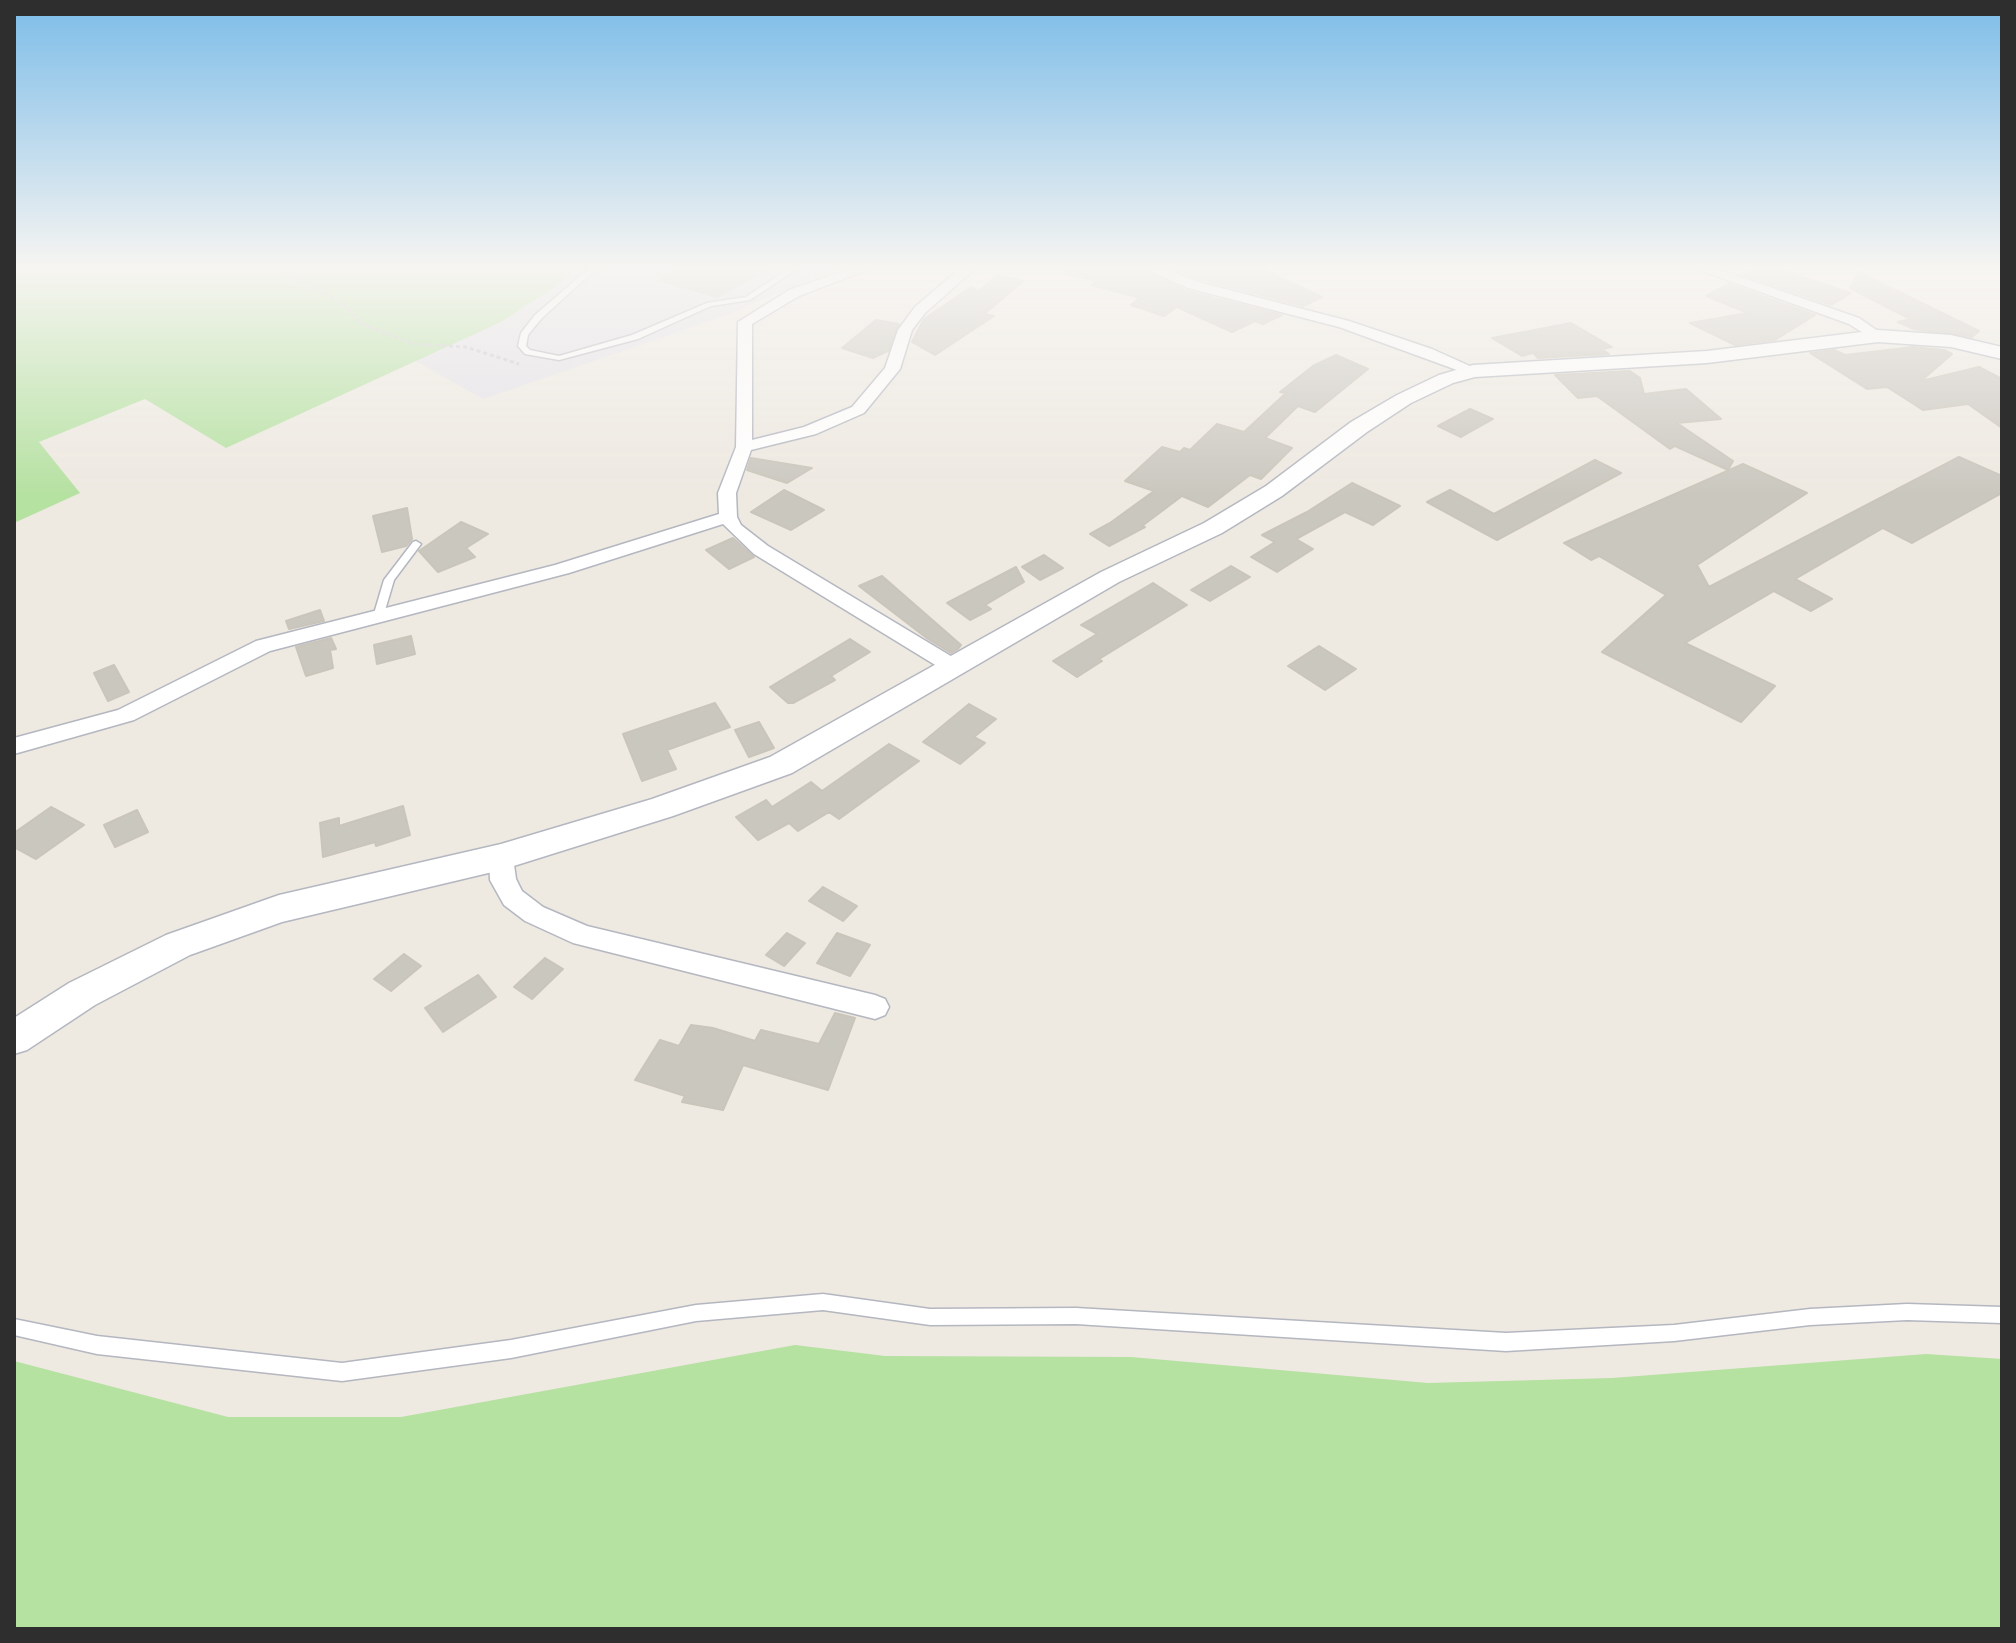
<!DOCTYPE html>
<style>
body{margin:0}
#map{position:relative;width:2016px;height:1643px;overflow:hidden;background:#eee9e1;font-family:"Source Sans 3",sans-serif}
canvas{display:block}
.frame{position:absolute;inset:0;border:16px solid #2e2e2e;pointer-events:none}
</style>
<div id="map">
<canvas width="2016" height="1643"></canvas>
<div class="frame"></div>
</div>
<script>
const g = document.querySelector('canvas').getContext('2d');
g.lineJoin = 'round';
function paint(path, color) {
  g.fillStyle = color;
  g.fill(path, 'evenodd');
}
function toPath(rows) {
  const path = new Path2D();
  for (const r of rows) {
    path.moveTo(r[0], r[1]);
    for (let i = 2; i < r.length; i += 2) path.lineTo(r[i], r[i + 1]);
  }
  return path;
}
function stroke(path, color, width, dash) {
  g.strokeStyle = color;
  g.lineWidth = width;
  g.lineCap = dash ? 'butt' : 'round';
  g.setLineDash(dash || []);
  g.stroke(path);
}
paint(toPath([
 [581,266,843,266,722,317,483,399,414,360,501,322,554,288]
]), '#e3e1e7');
paint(toPath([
 [14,266,581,266,554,288,501,322,226,448,145,399,39,442,80,493,14,523],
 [795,1345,885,1356,1131,1357,1428,1383,1612,1378,1926,1354,2002,1359,2002,1629,14,1629,14,1361,228,1417,401,1417]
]), '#b5e1a1');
const building = toPath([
 [686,266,774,266,717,297,659,280,686,266],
 [1064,266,1136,266,1187,291,1282,315,1263,324,1255,321,1232,332,1177,307,1164,316,1131,305,1140,298,1091,285,1096,281,1063,273,1064,266],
 [1166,266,1256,266,1322,297,1303,306,1199,279,1166,266],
 [1761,266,1769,266,1851,293,1831,305,1744,275,1761,266],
 [1858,272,1979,331,1972,337,1914,329,1898,322,1910,319,1850,288,1858,272],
 [998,275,1024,281,984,314,994,316,935,355,912,342,924,319,971,287,978,291,998,275],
 [1729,284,1815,315,1775,340,1735,345,1690,323,1748,313,1706,296,1729,284],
 [876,320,899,324,888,351,873,358,842,348,876,320],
 [1571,323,1612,347,1602,349,1609,354,1538,358,1533,353,1522,356,1492,338,1571,323],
 [1913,347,1944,350,1952,354,1921,381,1979,367,2002,379,2002,428,1968,404,1923,410,1887,387,1867,389,1810,353,1834,350,1845,355,1913,347],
 [1336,355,1368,369,1315,412,1298,406,1265,438,1292,448,1261,479,1250,475,1208,507,1182,496,1142,526,1145,527,1109,546,1090,534,1110,523,1154,491,1125,481,1162,447,1180,452,1184,448,1190,450,1217,424,1244,432,1286,393,1280,392,1313,366,1336,355],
 [1630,371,1640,378,1644,394,1686,389,1721,419,1677,423,1733,461,1728,470,1675,446,1670,449,1597,396,1578,398,1555,375,1630,371],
 [1470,409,1493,419,1461,437,1438,426,1470,409],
 [1959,457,2002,476,2002,493,1912,543,1883,528,1795,579,1832,599,1811,611,1774,591,1685,643,1775,686,1741,722,1602,652,1666,595,1599,556,1591,560,1564,543,1743,464,1807,493,1697,565,1709,587,1959,457],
 [751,458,812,468,787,483,747,470,751,458],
 [1595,460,1621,473,1497,540,1427,502,1450,490,1494,514,1595,460],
 [1352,483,1400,506,1373,525,1345,512,1296,539,1313,549,1277,572,1251,557,1275,542,1262,535,1307,512,1352,483],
 [784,490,824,510,791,530,751,512,784,490],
 [407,508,412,539,406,546,382,552,373,516,407,508],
 [461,522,488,534,466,548,475,557,438,572,419,551,461,522],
 [733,538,754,557,729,569,706,550,733,538],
 [1044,555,1063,568,1040,580,1022,567,1044,555],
 [1231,566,1250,577,1210,601,1191,590,1231,566],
 [1016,567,1024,582,985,605,991,609,970,620,947,603,1016,567],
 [882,576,961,645,958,649,951,653,928,639,859,586,882,576],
 [1153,583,1187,605,1099,659,1102,661,1077,677,1053,661,1097,634,1081,625,1153,583],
 [320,610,324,621,289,629,286,621,320,610],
 [411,636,415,654,377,664,374,645,411,636],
 [331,638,336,649,330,650,333,668,306,676,296,647,331,638],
 [850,639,870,652,831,676,835,680,793,703,788,703,770,687,850,639],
 [1319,646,1356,669,1325,690,1288,666,1319,646],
 [114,665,129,692,108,701,94,673,114,665],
 [715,703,730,727,667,750,676,769,642,781,623,734,715,703],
 [969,704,996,719,974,737,985,743,960,764,923,742,969,704],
 [759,722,774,748,749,757,735,730,759,722],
 [889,744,919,761,839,819,829,812,798,831,789,823,758,840,736,817,766,800,772,807,811,782,822,791,889,744],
 [403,806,410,835,376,846,375,842,323,857,320,823,339,818,339,826,403,806],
 [51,807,84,825,36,859,14,847,14,833,51,807],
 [137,810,148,832,115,847,104,825,137,810],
 [823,887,857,906,843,921,809,901,823,887],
 [787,933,805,943,784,966,766,955,787,933],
 [837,933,870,945,850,976,817,963,837,933],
 [404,954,421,966,391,991,374,979,404,954],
 [545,958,563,969,532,999,514,987,545,958],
 [478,975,496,997,443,1032,425,1008,478,975],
 [835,1013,855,1018,828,1090,743,1065,723,1110,682,1102,685,1096,635,1080,660,1040,679,1046,691,1025,713,1028,755,1041,761,1030,819,1044,835,1013]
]);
paint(building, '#cac7bf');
stroke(building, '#cac5ba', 2);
const lane = toPath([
 [592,266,599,266,541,319,528,335,526,346,530,350,559,356,632,335,707,303,746,297,793,266,801,266,750,300,711,306,638,339,559,360,525,354,518,346,521,333,535,315,592,266],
 [416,541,421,544,394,580,383,617,378,620,374,619,373,617,384,580,413,542,416,541],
 [823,1294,930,1309,1076,1308,1506,1333,1674,1325,1810,1309,1907,1304,2002,1307,2002,1323,1907,1320,1810,1325,1674,1341,1506,1351,1076,1324,930,1325,823,1310,696,1321,511,1358,342,1381,97,1354,14,1335,14,1319,97,1336,342,1363,511,1340,696,1305,823,1294]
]);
const street = toPath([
 [857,266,877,266,799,296,752,324,752,440,804,427,852,407,885,368,898,330,915,307,963,266,978,266,925,313,912,330,900,369,864,413,816,434,751,450,736,493,737,517,741,525,768,546,959,661,963,666,959,671,945,671,754,554,723,524,569,573,270,651,134,720,14,754,14,738,118,710,256,641,555,565,719,514,718,493,736,447,738,322,789,290,857,266],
 [1139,266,1158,266,1198,282,1349,321,1432,349,1481,371,1478,374,1468,374,1339,327,1188,288,1139,266],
 [1689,266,1709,266,1859,318,1885,336,1883,339,1873,339,1849,324,1689,266],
 [501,848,510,850,513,857,516,879,522,891,543,907,587,926,875,995,885,999,889,1007,885,1015,875,1019,573,943,525,921,504,905,490,880,489,857,492,850,501,848]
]);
const secondary = toPath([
 [1878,330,1951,335,2002,347,2002,359,1951,347,1878,342,1707,363,1475,377,1453,383,1411,403,1367,432,1282,496,1222,533,1119,582,792,773,673,816,501,870,282,922,190,955,95,1005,27,1050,14,1054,14,1018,69,983,166,935,279,895,501,844,652,799,770,757,1101,572,1204,523,1266,486,1351,422,1397,395,1439,375,1473,365,1707,351,1878,330]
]);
stroke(lane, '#b4b7c0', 3);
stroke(street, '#b4b7c0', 3);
stroke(secondary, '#b4b7c0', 3);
stroke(toPath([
 [276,266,289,277,341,302,362,324,414,344,466,347,519,364]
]), '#c9c9c9', 3, [4, 3]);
paint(lane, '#fff');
paint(street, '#fff');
paint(secondary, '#fff');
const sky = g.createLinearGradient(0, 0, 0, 496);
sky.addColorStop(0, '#7cbce8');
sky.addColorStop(0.54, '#f7f5f2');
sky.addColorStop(1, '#f7f5f200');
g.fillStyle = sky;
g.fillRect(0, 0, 2016, 496);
</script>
